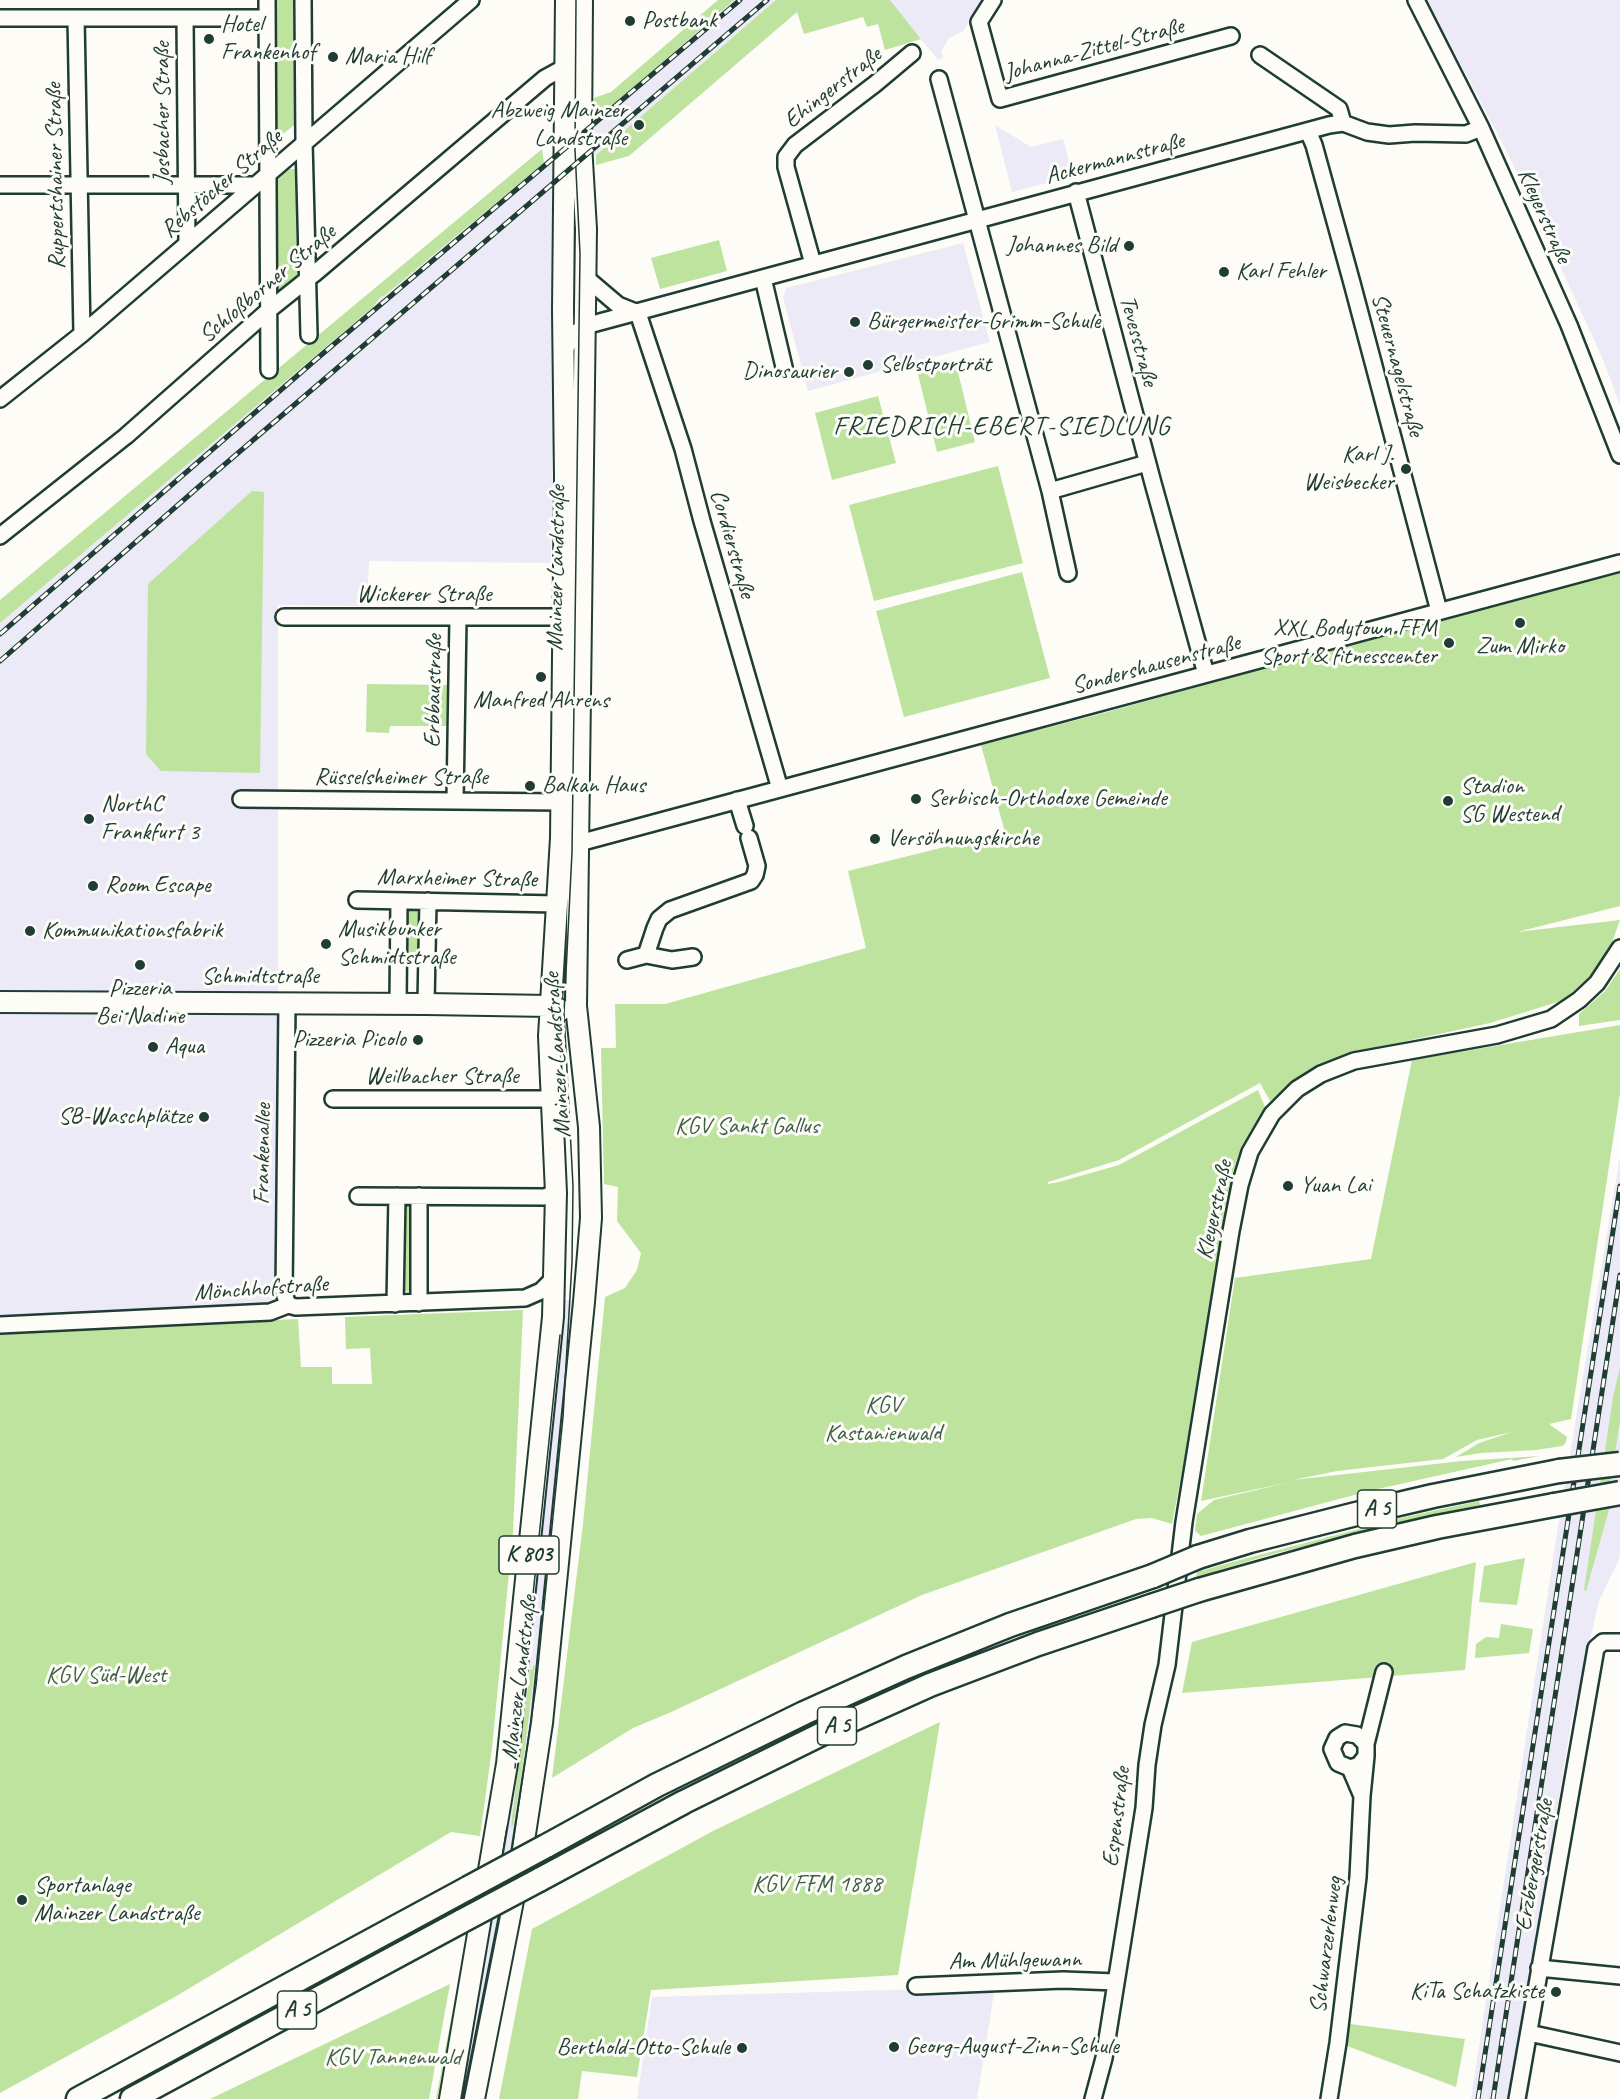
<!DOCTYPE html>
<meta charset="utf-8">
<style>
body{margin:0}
canvas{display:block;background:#fdfcf7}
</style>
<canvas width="1620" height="2099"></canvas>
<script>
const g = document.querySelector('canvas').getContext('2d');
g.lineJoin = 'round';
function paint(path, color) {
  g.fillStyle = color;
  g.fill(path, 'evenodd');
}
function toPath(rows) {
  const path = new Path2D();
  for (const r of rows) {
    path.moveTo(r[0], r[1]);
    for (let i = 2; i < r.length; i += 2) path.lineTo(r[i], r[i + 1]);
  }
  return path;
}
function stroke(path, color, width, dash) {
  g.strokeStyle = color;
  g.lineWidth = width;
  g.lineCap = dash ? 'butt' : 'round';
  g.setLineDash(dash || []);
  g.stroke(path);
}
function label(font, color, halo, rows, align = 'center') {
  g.font = font + ' Caveat,sans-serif';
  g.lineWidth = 6;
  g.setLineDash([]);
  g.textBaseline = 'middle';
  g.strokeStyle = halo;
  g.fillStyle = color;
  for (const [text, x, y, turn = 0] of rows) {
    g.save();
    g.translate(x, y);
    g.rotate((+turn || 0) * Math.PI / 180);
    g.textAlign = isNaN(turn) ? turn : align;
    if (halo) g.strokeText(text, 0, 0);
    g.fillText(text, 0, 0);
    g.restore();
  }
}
paint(toPath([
 [733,0,776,0,557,188,551,563,369,561,367,606,278,605,278,1319,0,1333,0,623,373,307,380,297,384,296,595,121],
 [890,0,983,0,963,31,949,38,941,51,943,58,938,60],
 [1427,0,1620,0,1620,405,1602,357,1506,150],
 [995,125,1031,147,1063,139,1073,176,1012,192],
 [963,243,990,342,808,391,783,298,786,288],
 [1620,1156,1620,1557,1599,1601,1572,1717,1511,2099,1471,2099,1558,1526],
 [561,1300,578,1300,537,1689,524,1788,469,2099,455,2099],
 [995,1987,977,2099,637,2099,652,1997]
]), '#ebeaf6');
paint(toPath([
 [273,0,297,0,298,122,274,141],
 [718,0,734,0,595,121,594,98,611,92],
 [776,0,890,0,921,39,885,50,878,24,867,27,863,17,804,34,797,12,629,156,596,165,596,155],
 [542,149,544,163,384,296,380,297,373,307,0,623,0,600],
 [289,169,298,169,301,278,278,292,274,178],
 [719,240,727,271,660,289,651,258],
 [956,364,975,442,937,452,918,374],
 [878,396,896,463,832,480,815,413],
 [998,466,1023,563,874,601,849,505],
 [252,491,264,492,260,773,161,771,146,754,148,584],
 [1620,568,1620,906,1517,932,1620,920,1611,945,1595,971,1564,1000,1490,1023,1346,1054,1270,1101,1260,1083,1119,1160,1048,1182,1048,1184,1059,1182,1119,1165,1258,1090,1265,1107,1241,1147,1231,1178,1188,1441,1172,1524,1152,1518,1136,1519,922,1595,669,1713,633,1728,552,1778,583,1524,605,1297,625,1288,637,1270,641,1253,617,1221,618,1187,604,1184,601,1048,616,1048,615,1004,665,1004,866,948,848,871,1005,832,981,745,1111,711],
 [1022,572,1050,678,904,717,876,611],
 [367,684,448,685,447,726,390,726,389,733,366,732],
 [405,910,421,910,421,954,406,954],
 [1620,969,1620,1020,1579,1026,1579,1014,1605,991],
 [1620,1025,1620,1093,1571,1419,1549,1424,1567,1437,1565,1444,1562,1446,1536,1450,1481,1453,1456,1457,1479,1443,1512,1432,1477,1440,1443,1459,1337,1471,1293,1480,1462,1461,1540,1456,1513,1461,1512,1459,1369,1491,1201,1536,1195,1531,1197,1514,1214,1500,1290,1482,1201,1501,1235,1278,1371,1259,1412,1060],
 [404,1203,412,1203,412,1291,401,1292],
 [523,1310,513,1532,492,1748,480,1836,451,1832,173,1998,0,2093,0,1333,298,1319,301,1367,332,1367,332,1384,372,1384,370,1348,346,1349,345,1317],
 [1620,1367,1620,1421,1610,1485,1614,1492,1586,1591,1584,1590,1613,1397],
 [1479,1501,1480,1505,1410,1520,1273,1554,1196,1577,1197,1572,1240,1560,1405,1517],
 [1525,1558,1517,1605,1479,1602,1484,1566],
 [1476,1562,1465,1670,1182,1693,1192,1642],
 [1501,1624,1533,1629,1529,1653,1475,1658,1476,1644,1486,1637,1499,1638],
 [533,1665,535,1666,521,1779,513,1826,511,1827,530,1670,533,1669],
 [940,1722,898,1975,651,1990,637,2077,582,2071,578,2099,499,2099,532,1929,715,1830],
 [473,1940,444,2099,436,2099,465,1945],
 [450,1984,429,2099,210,2099],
 [1350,2024,1465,2039,1456,2087,1347,2046]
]), '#bde39e');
const minor = toPath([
 [267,0,269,370],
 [303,0,304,142,309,335],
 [993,0,979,22,1000,99,1231,36],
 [1416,0,1481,128,1569,325,1620,455],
 [0,18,267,18],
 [76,18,82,334],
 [185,18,187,244],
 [1260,55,1339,109,1343,123],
 [939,79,1050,491,1068,573],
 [1308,131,1314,145,1352,283,1439,611],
 [0,185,255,185],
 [1076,192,1153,483,1206,674],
 [813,264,786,167,786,157,795,145,875,84,912,53],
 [585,277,618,305,638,313],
 [763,278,784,367],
 [638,313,683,449,702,521,780,789],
 [563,353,574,334,585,326,1329,125,1343,123,1367,132,1389,135,1415,133,1466,134,1481,128],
 [0,399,82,334,471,0],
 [1050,491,1147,463],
 [0,536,126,436,269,310,314,274,545,78,565,67],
 [284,617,564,617],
 [241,799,562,802],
 [737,800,745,826],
 [455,801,458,618],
 [579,843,1620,563],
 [357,900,557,904],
 [646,955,655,928,659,919,670,910,751,881,755,875,757,866,749,838],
 [627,960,646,955,672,960,693,957],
 [287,1003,284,1293,288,1305],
 [398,1004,399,901],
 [426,1004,428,901],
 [333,1099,552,1099],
 [358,1196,544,1197,556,1193],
 [419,1196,419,1303],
 [395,1304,397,1196],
 [0,1325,270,1312,288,1305,296,1307,525,1298,541,1291,554,1278],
 [1366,1744,1384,1672],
 [1350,1768,1362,1796,1366,1756,1366,1744,1357,1735,1345,1733,1337,1738,1332,1749,1338,1763,1350,1768,1359,1765,1366,1756],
 [1539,1968,1620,1976],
 [916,1986,1063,1980,1116,1982],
 [1529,2033,1620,2053],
 [1093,2099,1104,2058,1144,1808,1147,1765,1153,1725,1167,1665,1184,1522,1231,1231,1240,1185,1250,1152,1272,1114,1297,1089,1321,1074,1354,1061,1497,1035,1551,1019,1579,1000,1597,983,1620,948],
 [1329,2099,1338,2043,1358,1877,1362,1796],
 [1517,2099,1595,1654,1596,1648,1603,1642,1620,1642]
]);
const major = toPath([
 [0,1002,426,1004,550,1006,561,1010],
 [450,2099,507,1764,553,1317,556,1193,549,1036,561,838,565,477,563,310,566,0],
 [474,2099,521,1860,542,1723,584,1302,591,1218,589,1127,576,1006,586,229,581,144,582,0]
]);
const highway = toPath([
 [1198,1557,1250,1541,1356,1514,1433,1496,1559,1471],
 [1199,1590,1355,1546,1437,1527,1554,1505],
 [546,1846,657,1785,804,1713,906,1667,1010,1625,1153,1576],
 [539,1880,684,1802,832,1729,930,1685,1038,1644,1151,1606],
 [78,2099,468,1888],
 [132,2099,462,1921]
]);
stroke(minor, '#1f3d34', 20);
stroke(major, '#1f3d34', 24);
stroke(highway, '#1f3d34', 27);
stroke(minor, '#fdfcf7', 15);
stroke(major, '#fdfcf7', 20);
stroke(highway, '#fdfcf7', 22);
stroke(toPath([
 [515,1768,560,1335],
 [493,1910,507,1827],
 [464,2099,509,1871,536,1686,563,1417,572,1262,573,1186,564,1013,572,852,580,254,575,150,576,0]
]), '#1f3d34', 1.5);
const rail = toPath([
 [0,634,320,356,740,0],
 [0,661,203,483,767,0],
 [1478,2099,1620,1186],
 [1493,2099,1620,1275]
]);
stroke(rail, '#1f3d34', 5);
stroke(rail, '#fdfcf7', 3, [9]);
const highwayBridge = toPath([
 [1559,1471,1620,1464],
 [1554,1505,1620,1493],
 [1153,1576,1198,1557],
 [1151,1606,1199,1590],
 [468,1888,546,1846],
 [462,1921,539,1880]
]);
stroke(highwayBridge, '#1f3d34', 27, []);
stroke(highwayBridge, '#fdfcf7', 22);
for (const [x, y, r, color] of [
 [630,21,6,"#1f3d34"],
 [209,39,6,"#1f3d34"],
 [333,57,6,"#1f3d34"],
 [639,125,6,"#1f3d34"],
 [1129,246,6,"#1f3d34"],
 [1224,272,6,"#1f3d34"],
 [855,322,6,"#1f3d34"],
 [868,365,6,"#1f3d34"],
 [849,372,6,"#1f3d34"],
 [1406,469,6,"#1f3d34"],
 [1520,623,6,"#1f3d34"],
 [1449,643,6,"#1f3d34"],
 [541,677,6,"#1f3d34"],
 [530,786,6,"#1f3d34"],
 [916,799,6,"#1f3d34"],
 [1448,801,6,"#1f3d34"],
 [89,819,6,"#1f3d34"],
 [875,839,6,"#1f3d34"],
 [93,886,6,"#1f3d34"],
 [30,931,6,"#1f3d34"],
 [326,944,6,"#1f3d34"],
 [140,965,6,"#1f3d34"],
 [418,1040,6,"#1f3d34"],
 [153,1047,6,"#1f3d34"],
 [204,1117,6,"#1f3d34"],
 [1288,1186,6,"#1f3d34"],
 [22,1900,6,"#1f3d34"],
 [1556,1992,6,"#1f3d34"],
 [894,2047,6,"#1f3d34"],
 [742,2048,6,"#1f3d34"]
]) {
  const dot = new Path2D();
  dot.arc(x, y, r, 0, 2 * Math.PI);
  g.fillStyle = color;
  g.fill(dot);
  stroke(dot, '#fdfcf7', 2);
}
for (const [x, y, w] of [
 [1377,1509,39],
 [529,1555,60],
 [837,1726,39],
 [297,2010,39]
]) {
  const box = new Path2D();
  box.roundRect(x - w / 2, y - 19, w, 38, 4.5);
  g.fillStyle = '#fdfcf7';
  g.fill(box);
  stroke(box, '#1f3d34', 1.5);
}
label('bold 22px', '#1f3d34', null, [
 ["A 5",1377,1509],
 ["K 803",529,1555],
 ["A 5",837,1726],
 ["A 5",297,2010]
]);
label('24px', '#1f3d34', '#fdfcf7', [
 ["Postbank",642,21],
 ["Hotel",221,25],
 ["Frankenhof",221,53],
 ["Maria Hilf",345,57],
 ["Abzweig Mainzer",627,111,"right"],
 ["Landstraße",627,139,"right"],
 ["Johannes Bild",1117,246,"right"],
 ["Karl Fehler",1236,272],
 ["Bürgermeister-Grimm-Schule",867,322],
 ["Selbstporträt",880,365],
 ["Dinosaurier",837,372,"right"],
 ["Karl J.",1394,455,"right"],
 ["Weisbecker",1394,483,"right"],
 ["XXL Bodytown FFM",1437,629,"right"],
 ["Sport & fitnesscenter",1437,657,"right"],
 ["Zum Mirko",1520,647,"center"],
 ["Manfred Ahrens",541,701,"center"],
 ["Balkan Haus",542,786],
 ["Stadion",1460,787],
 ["SG Westend",1460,815],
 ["Serbisch-Orthodoxe Gemeinde",928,799],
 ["NorthC",101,805],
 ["Frankfurt 3",101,833],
 ["Versöhnungskirche",887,839],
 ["Room Escape",105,886],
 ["Musikbunker",338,930],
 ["Schmidtstraße",338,958],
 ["Kommunikationsfabrik",42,931],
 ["Pizzeria",140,989,"center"],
 ["Bei Nadine",140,1017,"center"],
 ["Pizzeria Picolo",406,1040,"right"],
 ["Aqua",165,1047],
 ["SB-Waschplätze",192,1117,"right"],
 ["Yuan Lai",1300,1186],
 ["Sportanlage",34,1886],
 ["Mainzer Landstraße",34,1914],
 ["KiTa Schatzkiste",1544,1992,"right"],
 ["Georg-August-Zinn-Schule",906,2047],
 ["Berthold-Otto-Schule",730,2048,"right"]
], 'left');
label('24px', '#1f3d34', '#fdfcf7', [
 ["Johanna-Zittel-Straße",1094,50,-15],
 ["Ehingerstraße",833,88,-38],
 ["Josbacher Straße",163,113,-90],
 ["Ackermannstraße",1115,159,-15],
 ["Ruppertshainer Straße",56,176,-91],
 ["Rebstöcker Straße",222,184,-41],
 ["Kleyerstraße",1544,216,66],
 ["Schloßborner Straße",268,284,-40],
 ["Tevesstraße",1138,341,75],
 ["Steuernagelstraße",1397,365,75],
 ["Cordierstraße",732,544,74],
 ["Mainzer Landstraße",557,568,-89],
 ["Wickerer Straße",424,595],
 ["Sondershausenstraße",1156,665,-15],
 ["Erbbaustraße",434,691,-89],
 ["Rüsselsheimer Straße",401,778],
 ["Marxheimer Straße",457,879,1],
 ["Schmidtstraße",260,977],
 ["Mainzer Landstraße",558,1055,-94],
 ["Weilbacher Straße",442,1077],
 ["Frankenallee",263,1154,-89],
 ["Kleyerstraße",1215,1210,-78],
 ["Mönchhofstraße",261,1289,-4],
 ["Mainzer Landstraße",520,1678,-83],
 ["Espenstraße",1117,1817,-83],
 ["Erzbergerstraße",1535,1865,-80],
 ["Schwarzerlenweg",1327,1945,-83],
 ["Am Mühlgewann",1015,1961,-1]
]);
label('24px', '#3f5e49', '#fdfcf7', [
 ["KGV Sankt Gallus",747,1127],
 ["KGV",883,1406],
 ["Kastanienwald",883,1434],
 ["KGV Süd-West",106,1676],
 ["KGV FFM 1888",817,1885],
 ["KGV Tannenwald",393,2058]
]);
g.letterSpacing = '1.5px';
label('26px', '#1f3d34', '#fdfcf7', [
 ["FRIEDRICH-EBERT-SIEDLUNG",1002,427]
]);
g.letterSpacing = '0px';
</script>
